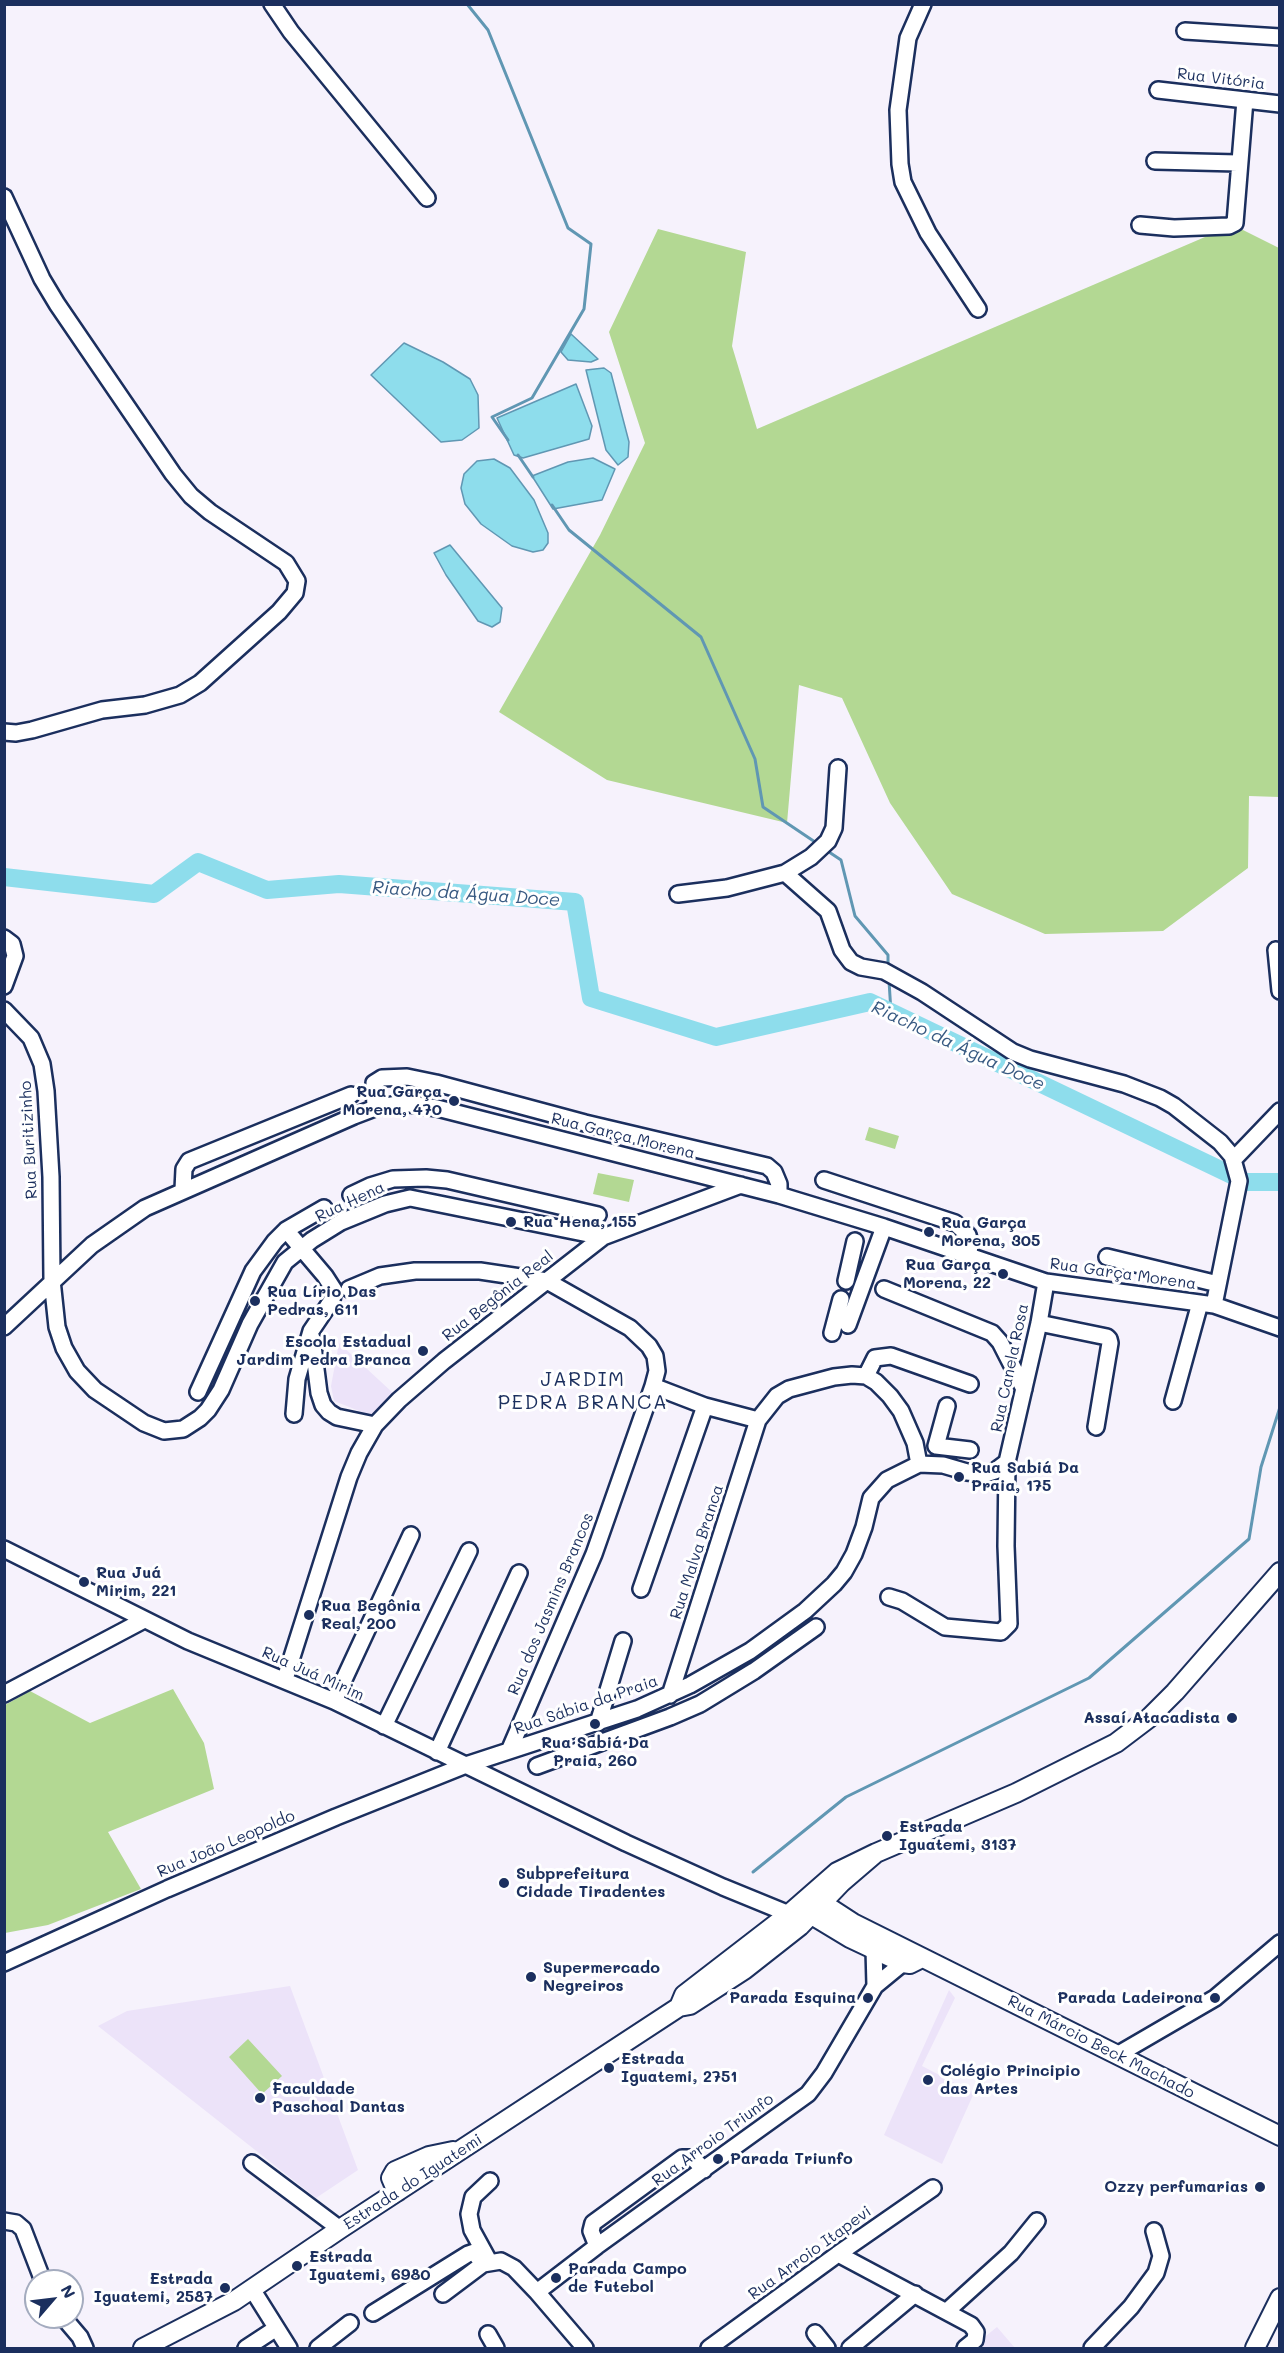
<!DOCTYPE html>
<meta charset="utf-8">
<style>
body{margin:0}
#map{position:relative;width:1284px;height:2353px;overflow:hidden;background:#f6f2fc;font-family:Mali,sans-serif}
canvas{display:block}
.frame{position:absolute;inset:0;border:6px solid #1b2f5e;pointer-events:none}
.north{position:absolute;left:24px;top:2269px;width:60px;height:60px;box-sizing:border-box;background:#fff;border:2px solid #a4acbf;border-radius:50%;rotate:62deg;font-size:16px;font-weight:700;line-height:24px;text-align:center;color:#1b2f5e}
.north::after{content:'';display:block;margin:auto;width:21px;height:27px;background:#1b2f5e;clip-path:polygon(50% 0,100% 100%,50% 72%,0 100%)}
</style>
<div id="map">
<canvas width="1284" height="2353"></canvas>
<div class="frame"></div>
<div class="north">N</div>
</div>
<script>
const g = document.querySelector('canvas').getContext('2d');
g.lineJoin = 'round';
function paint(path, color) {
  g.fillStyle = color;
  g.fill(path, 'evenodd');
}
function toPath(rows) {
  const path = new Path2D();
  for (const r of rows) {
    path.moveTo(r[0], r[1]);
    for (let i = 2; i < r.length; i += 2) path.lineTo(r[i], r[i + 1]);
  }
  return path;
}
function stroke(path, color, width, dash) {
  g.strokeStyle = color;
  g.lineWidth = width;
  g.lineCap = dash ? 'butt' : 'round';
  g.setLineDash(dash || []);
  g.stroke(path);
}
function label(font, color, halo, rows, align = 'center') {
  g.font = font + ' Mali,sans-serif';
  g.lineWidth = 6;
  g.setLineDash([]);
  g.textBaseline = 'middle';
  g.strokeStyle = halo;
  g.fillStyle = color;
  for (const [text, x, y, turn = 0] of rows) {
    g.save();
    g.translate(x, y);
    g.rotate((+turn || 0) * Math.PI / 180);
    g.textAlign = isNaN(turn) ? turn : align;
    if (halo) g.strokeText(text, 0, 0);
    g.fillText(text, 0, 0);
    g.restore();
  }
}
paint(toPath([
 [339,1343,393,1393,372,1416,334,1401,331,1386],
 [290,1986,358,2170,316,2198,98,2026,127,2011],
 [949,1990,955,1998,922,2066,974,2093,942,2164,884,2135],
 [997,2327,1015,2348,971,2348]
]), '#ece3f9');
paint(toPath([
 [1233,225,1279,248,1279,797,1249,796,1248,868,1163,931,1045,934,952,894,890,803,842,698,799,685,787,823,607,780,499,712,600,535,645,443,609,332,658,229,746,252,732,346,757,429],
 [869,1127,899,1136,895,1149,865,1140],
 [598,1173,634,1180,629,1202,593,1194],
 [173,1689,204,1743,214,1789,108,1832,141,1889,48,1925,5,1933,5,1705,30,1691,90,1723],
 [248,2039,282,2076,262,2094,229,2057]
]), '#b3d893');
const water = toPath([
 [571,334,598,359,591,362,568,360,561,352,571,334],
 [404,343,443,362,470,379,478,395,479,428,462,440,441,442,371,375,404,343],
 [604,368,611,373,629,442,628,457,618,465,606,450,586,370,604,368],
 [576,384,592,426,589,439,523,458,514,455,497,418,576,384],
 [593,458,615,469,602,500,553,509,532,476,568,462,593,458],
 [494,459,510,468,534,500,548,533,548,543,543,550,533,552,512,546,481,524,465,504,461,488,464,474,477,461,494,459],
 [450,545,502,608,500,622,492,627,478,621,446,575,434,553,450,545]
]);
paint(water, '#8eddec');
stroke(water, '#6097b3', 1.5);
stroke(toPath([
 [467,4,488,30,568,228,591,244,584,309,532,398,492,417,508,440],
 [518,455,533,477],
 [552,505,569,530,701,637,755,759,763,807,818,844],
 [826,850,841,860,855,916,888,955,888,968],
 [889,981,891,1012],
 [753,1872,846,1797,1089,1678,1249,1539,1261,1467,1280,1407]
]), '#6097b3', 3);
stroke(toPath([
 [4,877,154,894,198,862,267,890,339,884,575,902,591,998,716,1037,870,1002,1246,1182,1280,1182]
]), '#8eddec', 18);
const minor = toPath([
 [272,4,291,32,427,198],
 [923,4,908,38,898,110,900,164,903,182,928,233,978,309],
 [1185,31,1280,37],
 [1158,90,1280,104],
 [1155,161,1238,163],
 [4,197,42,279,57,304,173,474,191,496,210,512,286,563,297,581,295,593,279,612,200,683,180,695,145,705,102,710,32,730,16,733,4,732],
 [1140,225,1174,228,1229,226,1235,223,1245,100],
 [785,873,828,911,842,950,851,962,861,967,884,971,922,992,1013,1052,1030,1059,1124,1084,1160,1098,1174,1106,1220,1142,1232,1156,1239,1181,1214,1305],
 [678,894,727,888,785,873,811,857,828,841,834,828,838,768],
 [4,938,12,944,15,956,4,986],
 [1276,950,1280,991],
 [4,1010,31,1038,42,1064,46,1091,51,1177,52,1280,57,1327,64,1348,77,1371,95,1390,144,1423,164,1431,183,1429,200,1418,208,1410,221,1390,250,1324,285,1262,312,1240,341,1222,385,1204,410,1198,603,1237],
 [375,1108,374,1083,382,1078,407,1077,436,1083,585,1123,767,1166,774,1172,779,1184,779,1195],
 [1233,1160,1280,1111],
 [824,1180,955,1223,968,1235,970,1243,969,1255],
 [183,1189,184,1169,189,1161,351,1095],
 [351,1195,370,1186,393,1179,426,1178,447,1180,598,1215],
 [286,1230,325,1276,334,1290,332,1300,311,1331,297,1379,294,1414],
 [1107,1257,1218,1284],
 [846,1281,855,1241],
 [349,1289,380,1276,415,1271,480,1271,547,1281,630,1328,649,1346,655,1356,657,1371,653,1386,594,1554,509,1751],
 [884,1289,992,1333,1000,1342,1024,1389],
 [1039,1323,1107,1337,1109,1339,1110,1343,1096,1427],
 [848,1325,884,1227],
 [4,1327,92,1245,145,1208,354,1116,375,1108,403,1103,437,1108,779,1195,884,1227,1046,1282,1214,1305,1280,1328],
 [832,1333,841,1299],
 [312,1338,319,1393,323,1405,329,1412,337,1417,375,1425],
 [866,1376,875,1358,891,1356,970,1384],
 [653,1386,705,1406,758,1420],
 [198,1392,253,1271,275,1241,286,1230,324,1208],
 [1173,1401,1200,1303],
 [947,1406,936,1446,970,1450],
 [4,1549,188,1641,334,1701,626,1843,723,1887,789,1914],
 [641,1589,705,1406],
 [889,1597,902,1601,945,1627,1001,1632,1009,1624,1006,1546,1007,1462,1039,1323,1046,1282],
 [285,1679,349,1477,359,1453,375,1425,399,1400,444,1361,603,1237,741,1185],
 [4,1694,144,1620],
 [670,1695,758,1420,777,1396,789,1389,834,1377,852,1375,866,1376,876,1382,890,1396,901,1411,915,1443,919,1464],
 [334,1701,411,1535],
 [598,1723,623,1641],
 [384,1726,469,1551],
 [437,1752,519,1573],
 [537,1766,670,1717,700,1704,754,1671,816,1627],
 [874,1949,875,1986],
 [4,1963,167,1889,336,1817,466,1765,637,1709,690,1685,750,1651,805,1611,834,1584,844,1572,854,1554,864,1527,871,1498,887,1480,919,1464,943,1465,967,1472,985,1474,995,1471,1007,1462],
 [1117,2055,1215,1998,1280,1943],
 [252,2163,340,2229],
 [4,2221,16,2223,23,2229,43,2281],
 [597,2246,591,2231,593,2223,682,2158,693,2158,704,2170],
 [838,2254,971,2325,976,2332,975,2340,965,2348],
 [489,2261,472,2230,469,2214,473,2197,490,2181],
 [252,2289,289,2348],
 [537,2292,597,2246,808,2094,824,2073,875,1986,903,1963],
 [443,2294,483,2264,501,2261,514,2268,537,2292,585,2348],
 [947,2311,1011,2253,1037,2221],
 [373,2313,468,2254,474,2252,483,2264],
 [63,2317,80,2337,85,2348],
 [815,2333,827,2348],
 [488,2334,496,2348],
 [246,2348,275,2329],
 [318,2348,350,2323],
 [709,2348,838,2254,933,2188],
 [850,2348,915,2294],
 [1092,2348,1131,2307,1156,2273,1161,2256,1154,2231]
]);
const major = toPath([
 [813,1897,853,1923,1280,2136],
 [802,1909,850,1938,903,1963,910,1964,922,1958],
 [679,2007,684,1995,789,1914,837,1872,876,1853,1016,1793,1116,1743,1149,1718,1175,1692,1280,1572],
 [397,2192,391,2178,395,2171,429,2156,453,2151],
 [143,2348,234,2301,340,2229,679,2007,690,2005,744,1970,800,1926,841,1883,876,1853],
 [1255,2348,1280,2298]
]);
stroke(minor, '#1b2f5e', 20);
stroke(major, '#1b2f5e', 22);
stroke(minor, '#fff', 15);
stroke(major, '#fff', 18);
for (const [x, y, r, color] of [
 [454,1101,6,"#1b2f5e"],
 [511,1222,6,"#1b2f5e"],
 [929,1232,6,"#1b2f5e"],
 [1003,1274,6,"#1b2f5e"],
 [255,1301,6,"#1b2f5e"],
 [423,1351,6,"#1b2f5e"],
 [959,1477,6,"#1b2f5e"],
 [84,1582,6,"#1b2f5e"],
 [309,1615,6,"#1b2f5e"],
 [1232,1718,6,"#1b2f5e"],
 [595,1724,6,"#1b2f5e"],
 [887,1836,6,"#1b2f5e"],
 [504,1883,6,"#1b2f5e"],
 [531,1977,6,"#1b2f5e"],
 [868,1998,6,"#1b2f5e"],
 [1215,1998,6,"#1b2f5e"],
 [609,2068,6,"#1b2f5e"],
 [928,2080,6,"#1b2f5e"],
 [260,2098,6,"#1b2f5e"],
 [718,2159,6,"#1b2f5e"],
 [1260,2187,6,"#1b2f5e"],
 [297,2266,6,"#1b2f5e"],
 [556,2278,6,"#1b2f5e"],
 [225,2288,6,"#1b2f5e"]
]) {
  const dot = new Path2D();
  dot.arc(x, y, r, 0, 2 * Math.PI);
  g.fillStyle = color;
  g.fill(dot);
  stroke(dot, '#fff', 2);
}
label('16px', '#1b2f5e', '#fff', [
 ["Rua Vitória",1221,79,7],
 ["Rua Garça Morena",623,1136,14],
 ["Rua Buritizinho",29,1140,-93],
 ["Rua Hena",350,1202,-25],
 ["Rua Garça Morena",1123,1274,8],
 ["Rua Begônia Real",498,1296,-38],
 ["Rua Canela Rosa",1010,1368,-78],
 ["Rua Malva Branca",697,1552,-72],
 ["Rua dos Jasmins Brancos",551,1604,-67],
 ["Rua Juá Mirim",313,1674,24],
 ["Rua Sábia da Praia",586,1705,-19],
 ["Rua João Leopoldo",226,1844,-23],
 ["Rua Márcio Beck Machado",1101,2047,27],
 ["Rua Arroio Triunfo",713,2140,-36],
 ["Estrada do Iguatemi",413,2182,-33],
 ["Rua Arroio Itapevi",810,2253,-36]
]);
label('bold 16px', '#1b2f5e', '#fff', [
 ["Rua Garça",442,1092,"right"],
 ["Morena, 470",442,1110,"right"],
 ["Rua Hena, 155",523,1222],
 ["Rua Garça",941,1223],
 ["Morena, 305",941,1241],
 ["Rua Garça",991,1265,"right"],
 ["Morena, 22",991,1283,"right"],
 ["Rua Lírio Das",267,1292],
 ["Pedras, 611",267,1310],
 ["Escola Estadual",411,1342,"right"],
 ["Jardim Pedra Branca",411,1360,"right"],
 ["Rua Sabiá Da",971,1468],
 ["Praia, 175",971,1486],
 ["Rua Juá",96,1573],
 ["Mirim, 221",96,1591],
 ["Rua Begônia",321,1606],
 ["Real, 200",321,1624],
 ["Assaí Atacadista",1220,1718,"right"],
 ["Rua Sabiá Da",595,1743,"center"],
 ["Praia, 260",595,1761,"center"],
 ["Estrada",899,1827],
 ["Iguatemi, 3137",899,1845],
 ["Subprefeitura",516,1874],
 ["Cidade Tiradentes",516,1892],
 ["Supermercado",543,1968],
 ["Negreiros",543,1986],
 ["Parada Esquina",856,1998,"right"],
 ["Parada Ladeirona",1203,1998,"right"],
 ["Estrada",621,2059],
 ["Iguatemi, 2751",621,2077],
 ["Colégio Principio",940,2071],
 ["das Artes",940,2089],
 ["Faculdade",272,2089],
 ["Paschoal Dantas",272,2107],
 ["Parada Triunfo",730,2159],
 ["Ozzy perfumarias",1248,2187,"right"],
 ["Estrada",309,2257],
 ["Iguatemi, 6980",309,2275],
 ["Parada Campo",568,2269],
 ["de Futebol",568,2287],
 ["Estrada",213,2279,"right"],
 ["Iguatemi, 2587",213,2297,"right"]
], 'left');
label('italic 18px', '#385a82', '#fff', [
 ["Riacho da Água Doce",466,894,4],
 ["Riacho da Água Doce",958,1046,25]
]);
g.letterSpacing = '1.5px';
label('20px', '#1b2f5e', '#fff', [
 ["JARDIM",583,1380],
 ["PEDRA BRANCA",583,1403]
]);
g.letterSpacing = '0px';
</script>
